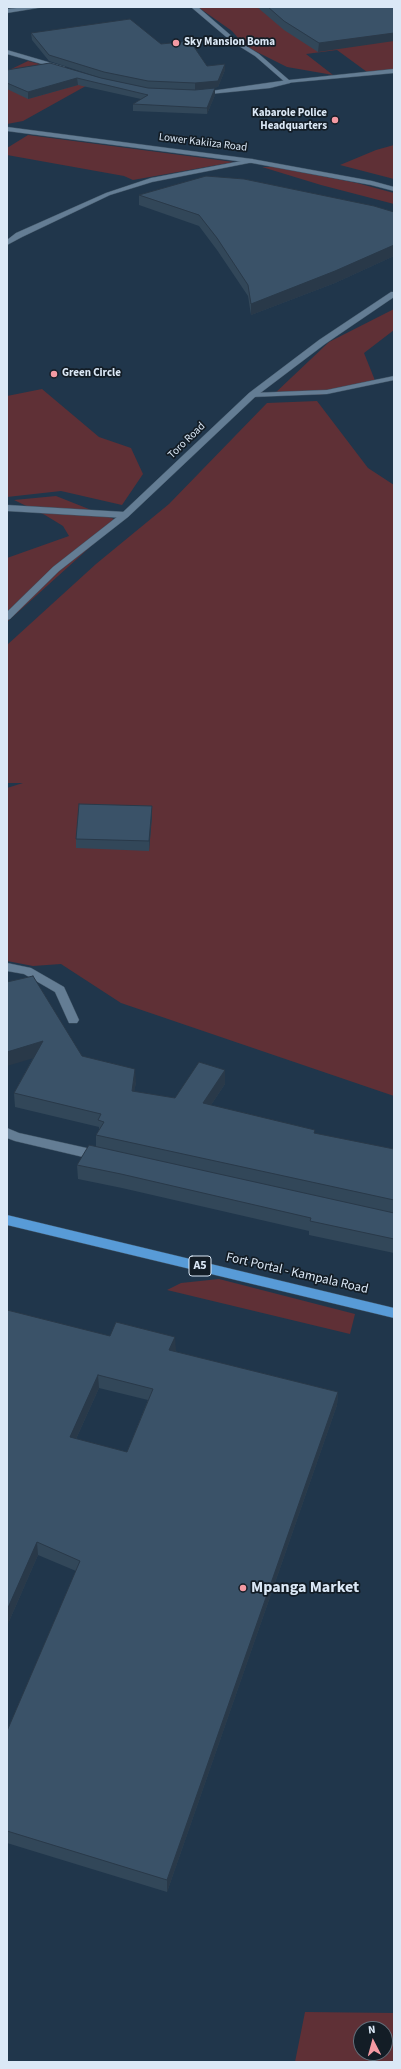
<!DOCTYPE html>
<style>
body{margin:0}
#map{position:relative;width:401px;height:2069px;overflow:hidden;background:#20364b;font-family:"Source Sans 3",sans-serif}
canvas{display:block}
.frame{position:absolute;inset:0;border:8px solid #dbe8f6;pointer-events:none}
.north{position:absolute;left:353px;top:2021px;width:40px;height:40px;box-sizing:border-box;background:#131d26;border:1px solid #636e79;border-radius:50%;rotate:354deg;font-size:11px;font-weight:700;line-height:16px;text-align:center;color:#dbe8f6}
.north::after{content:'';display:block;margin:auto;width:14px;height:18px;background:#f49aa3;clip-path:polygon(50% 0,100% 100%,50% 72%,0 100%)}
</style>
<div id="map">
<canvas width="401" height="2069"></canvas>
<div class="frame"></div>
<div class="north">N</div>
</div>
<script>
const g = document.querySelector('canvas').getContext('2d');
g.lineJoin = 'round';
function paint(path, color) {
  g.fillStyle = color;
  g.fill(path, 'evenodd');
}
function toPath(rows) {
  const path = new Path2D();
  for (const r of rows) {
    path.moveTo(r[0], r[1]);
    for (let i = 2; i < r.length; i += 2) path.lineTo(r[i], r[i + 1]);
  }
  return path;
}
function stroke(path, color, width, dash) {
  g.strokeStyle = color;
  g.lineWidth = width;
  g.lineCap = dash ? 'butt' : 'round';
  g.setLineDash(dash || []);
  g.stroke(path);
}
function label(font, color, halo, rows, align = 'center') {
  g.font = font + ' "Source Sans 3",sans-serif';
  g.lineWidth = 3.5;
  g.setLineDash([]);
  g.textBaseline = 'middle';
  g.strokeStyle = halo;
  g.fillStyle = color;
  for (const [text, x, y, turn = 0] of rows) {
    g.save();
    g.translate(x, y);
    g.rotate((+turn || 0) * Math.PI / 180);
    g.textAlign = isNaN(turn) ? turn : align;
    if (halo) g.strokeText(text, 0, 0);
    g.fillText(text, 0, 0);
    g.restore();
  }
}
paint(toPath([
 [198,7,394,7,394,70,367,72,337,50,306,54,333,75,287,67,245,46,232,31],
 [28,61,63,70,93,82,23,121,7,124,7,71],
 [28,135,234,162,133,180,124,176,7,155,7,148],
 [394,145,394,179,340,165,376,150],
 [262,167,276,167,357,183,394,193,394,204,321,185],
 [394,309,394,330,364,353,376,383,319,395,273,395,329,342],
 [42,389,99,437,131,448,143,474,122,505,61,491,7,497,7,396],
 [317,401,368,468,394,485,394,1096,121,1003,61,964,33,966,7,961,7,788,23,783,7,783,7,645,96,564,169,504,267,403],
 [56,496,119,521,7,622,7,558,69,536,63,526,45,515,14,500],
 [219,1279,355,1314,350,1334,167,1290,181,1283],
 [305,2012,394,2013,394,2062,295,2062],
 [361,2029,385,2029,385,2053,361,2053]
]), '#5f3036');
const street = toPath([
 [26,7,44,7,7,13,7,9,26,7],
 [7,50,65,67,66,68,63,70,7,54,7,50],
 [288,80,291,82,290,83,270,88,200,95,197,93,288,80],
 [252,159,255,161,254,162,152,182,110,195,22,237,7,245,7,240,16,233,106,193,151,178,252,159],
 [394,376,394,380,327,394,252,397,248,395,252,393,327,390,394,376],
 [7,505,125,512,129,515,125,518,7,511,7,505],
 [7,963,31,968,64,987,79,1020,77,1023,69,1023,55,992,24,974,7,971,7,963],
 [7,1128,19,1133,100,1151,105,1153,106,1156,105,1159,100,1161,15,1141,7,1138,7,1128]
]);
const secondary = toPath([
 [191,7,198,7,235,39,259,54,289,80,394,69,394,73,286,83,255,56,231,41,191,7],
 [7,127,252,159,372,181,394,187,394,191,371,185,252,163,7,131,7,127],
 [391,292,394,292,394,297,325,344,255,397,128,517,59,571,10,619,7,620,7,612,53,567,122,513,249,393,319,340,391,292]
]);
const highway = toPath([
 [7,1215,394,1308,394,1318,7,1225,7,1215]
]);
stroke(street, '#3e5263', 1);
stroke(secondary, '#3e5263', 1);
stroke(highway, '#3e5263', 1);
paint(street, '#647d94');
paint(secondary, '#647d94');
paint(highway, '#589bd7');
paint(toPath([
 [257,7,394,7,318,52,284,30],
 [31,33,161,44,207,66,225,70,218,87,195,90,148,88,104,79,49,61,32,40],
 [7,70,101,78,148,88,215,95,207,114,133,111,133,104,141,99,78,85,28,99,7,89],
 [139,195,394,212,394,256,335,283,251,315,248,296,217,250,199,226,139,205],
 [152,816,149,851,76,848,76,839],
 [7,982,82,1056,136,1082,134,1092,175,1098,225,1070,225,1084,211,1105,315,1134,394,1149,394,1253,309,1235,309,1231,122,1188,78,1179,77,1165,96,1147,96,1135,99,1130,99,1127,15,1107,14,1093,33,1058],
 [110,1336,176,1350,175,1352,338,1392,337,1405,167,1892,7,1843,7,1731,76,1571,38,1555,7,1626],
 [99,1388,148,1400,127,1452,76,1439]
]), '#324759');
paint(toPath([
 [394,33,394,41,318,52,319,43],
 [225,64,225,70,218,87,195,90,195,83],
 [77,78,78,85,28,99,28,92],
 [215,88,215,95,207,114,207,108],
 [394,245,394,256,335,283,251,315,251,304],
 [152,806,152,816,149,851,149,841],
 [43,1041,44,1055,7,1066,7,1052],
 [135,1069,136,1082,132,1105,132,1091],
 [225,1070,225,1084,203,1117,203,1103],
 [175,1337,176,1350,170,1363,169,1350],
 [98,1375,99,1388,71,1450,70,1437],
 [338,1392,337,1405,167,1892,167,1880],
 [37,1542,38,1555,7,1626,7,1610]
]), '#293949');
const building = toPath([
 [268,7,394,7,394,33,319,43,284,21,268,7],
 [130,19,161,44,190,41,207,66,225,64,218,81,195,83,148,81,104,72,49,55,31,33,130,19],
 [50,63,101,78,148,88,195,90,215,88,207,108,133,104,148,95,77,78,28,92,7,83,7,70,50,63],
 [206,176,244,179,374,206,394,212,394,245,335,271,251,304,248,285,217,238,199,215,139,195,206,176],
 [79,804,152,806,149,841,76,839,79,804],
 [33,976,82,1056,135,1069,132,1091,175,1098,199,1062,225,1070,203,1103,315,1130,314,1133,394,1149,394,1200,96,1135,104,1122,98,1120,101,1114,14,1093,43,1041,7,1052,7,982,33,976],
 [89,1145,394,1213,394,1239,310,1221,311,1218,121,1174,77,1165,89,1145],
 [7,1310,110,1336,116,1322,175,1337,169,1350,338,1392,167,1880,7,1831,7,1731,80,1561,37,1542,7,1610,7,1310],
 [98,1375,153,1389,127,1452,70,1437,98,1375]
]);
paint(building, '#3a5268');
stroke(building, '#293949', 1);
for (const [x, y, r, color] of [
 [176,43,4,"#f49aa3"],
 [335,120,4,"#f49aa3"],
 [54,374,4,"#f49aa3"],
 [243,1588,4,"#f49aa3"]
]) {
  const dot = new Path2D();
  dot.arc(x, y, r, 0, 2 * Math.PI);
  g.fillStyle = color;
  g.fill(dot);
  stroke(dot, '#131d26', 1.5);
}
label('bold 11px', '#dbe8f6', '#131d26', [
 ["Sky Mansion Boma",184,43],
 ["Kabarole Police",327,114,"right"],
 ["Headquarters",327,127,"right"],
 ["Green Circle",62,374]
], 'left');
label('11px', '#dbe8f6', '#131d26', [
 ["Lower Kakiiza Road",203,143,7],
 ["Toro Road",187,441,-44]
]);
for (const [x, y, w] of [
 [200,1266,22]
]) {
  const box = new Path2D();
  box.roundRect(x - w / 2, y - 10, w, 20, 3);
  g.fillStyle = '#131d26';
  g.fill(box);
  stroke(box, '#dbe8f6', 1);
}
label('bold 12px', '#dbe8f6', null, [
 ["A5",200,1266]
]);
label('13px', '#dbe8f6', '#131d26', [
 ["Fort Portal - Kampala Road",297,1274,13]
]);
label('bold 16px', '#dbe8f6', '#131d26', [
 ["Mpanga Market",251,1588]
], 'left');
</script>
